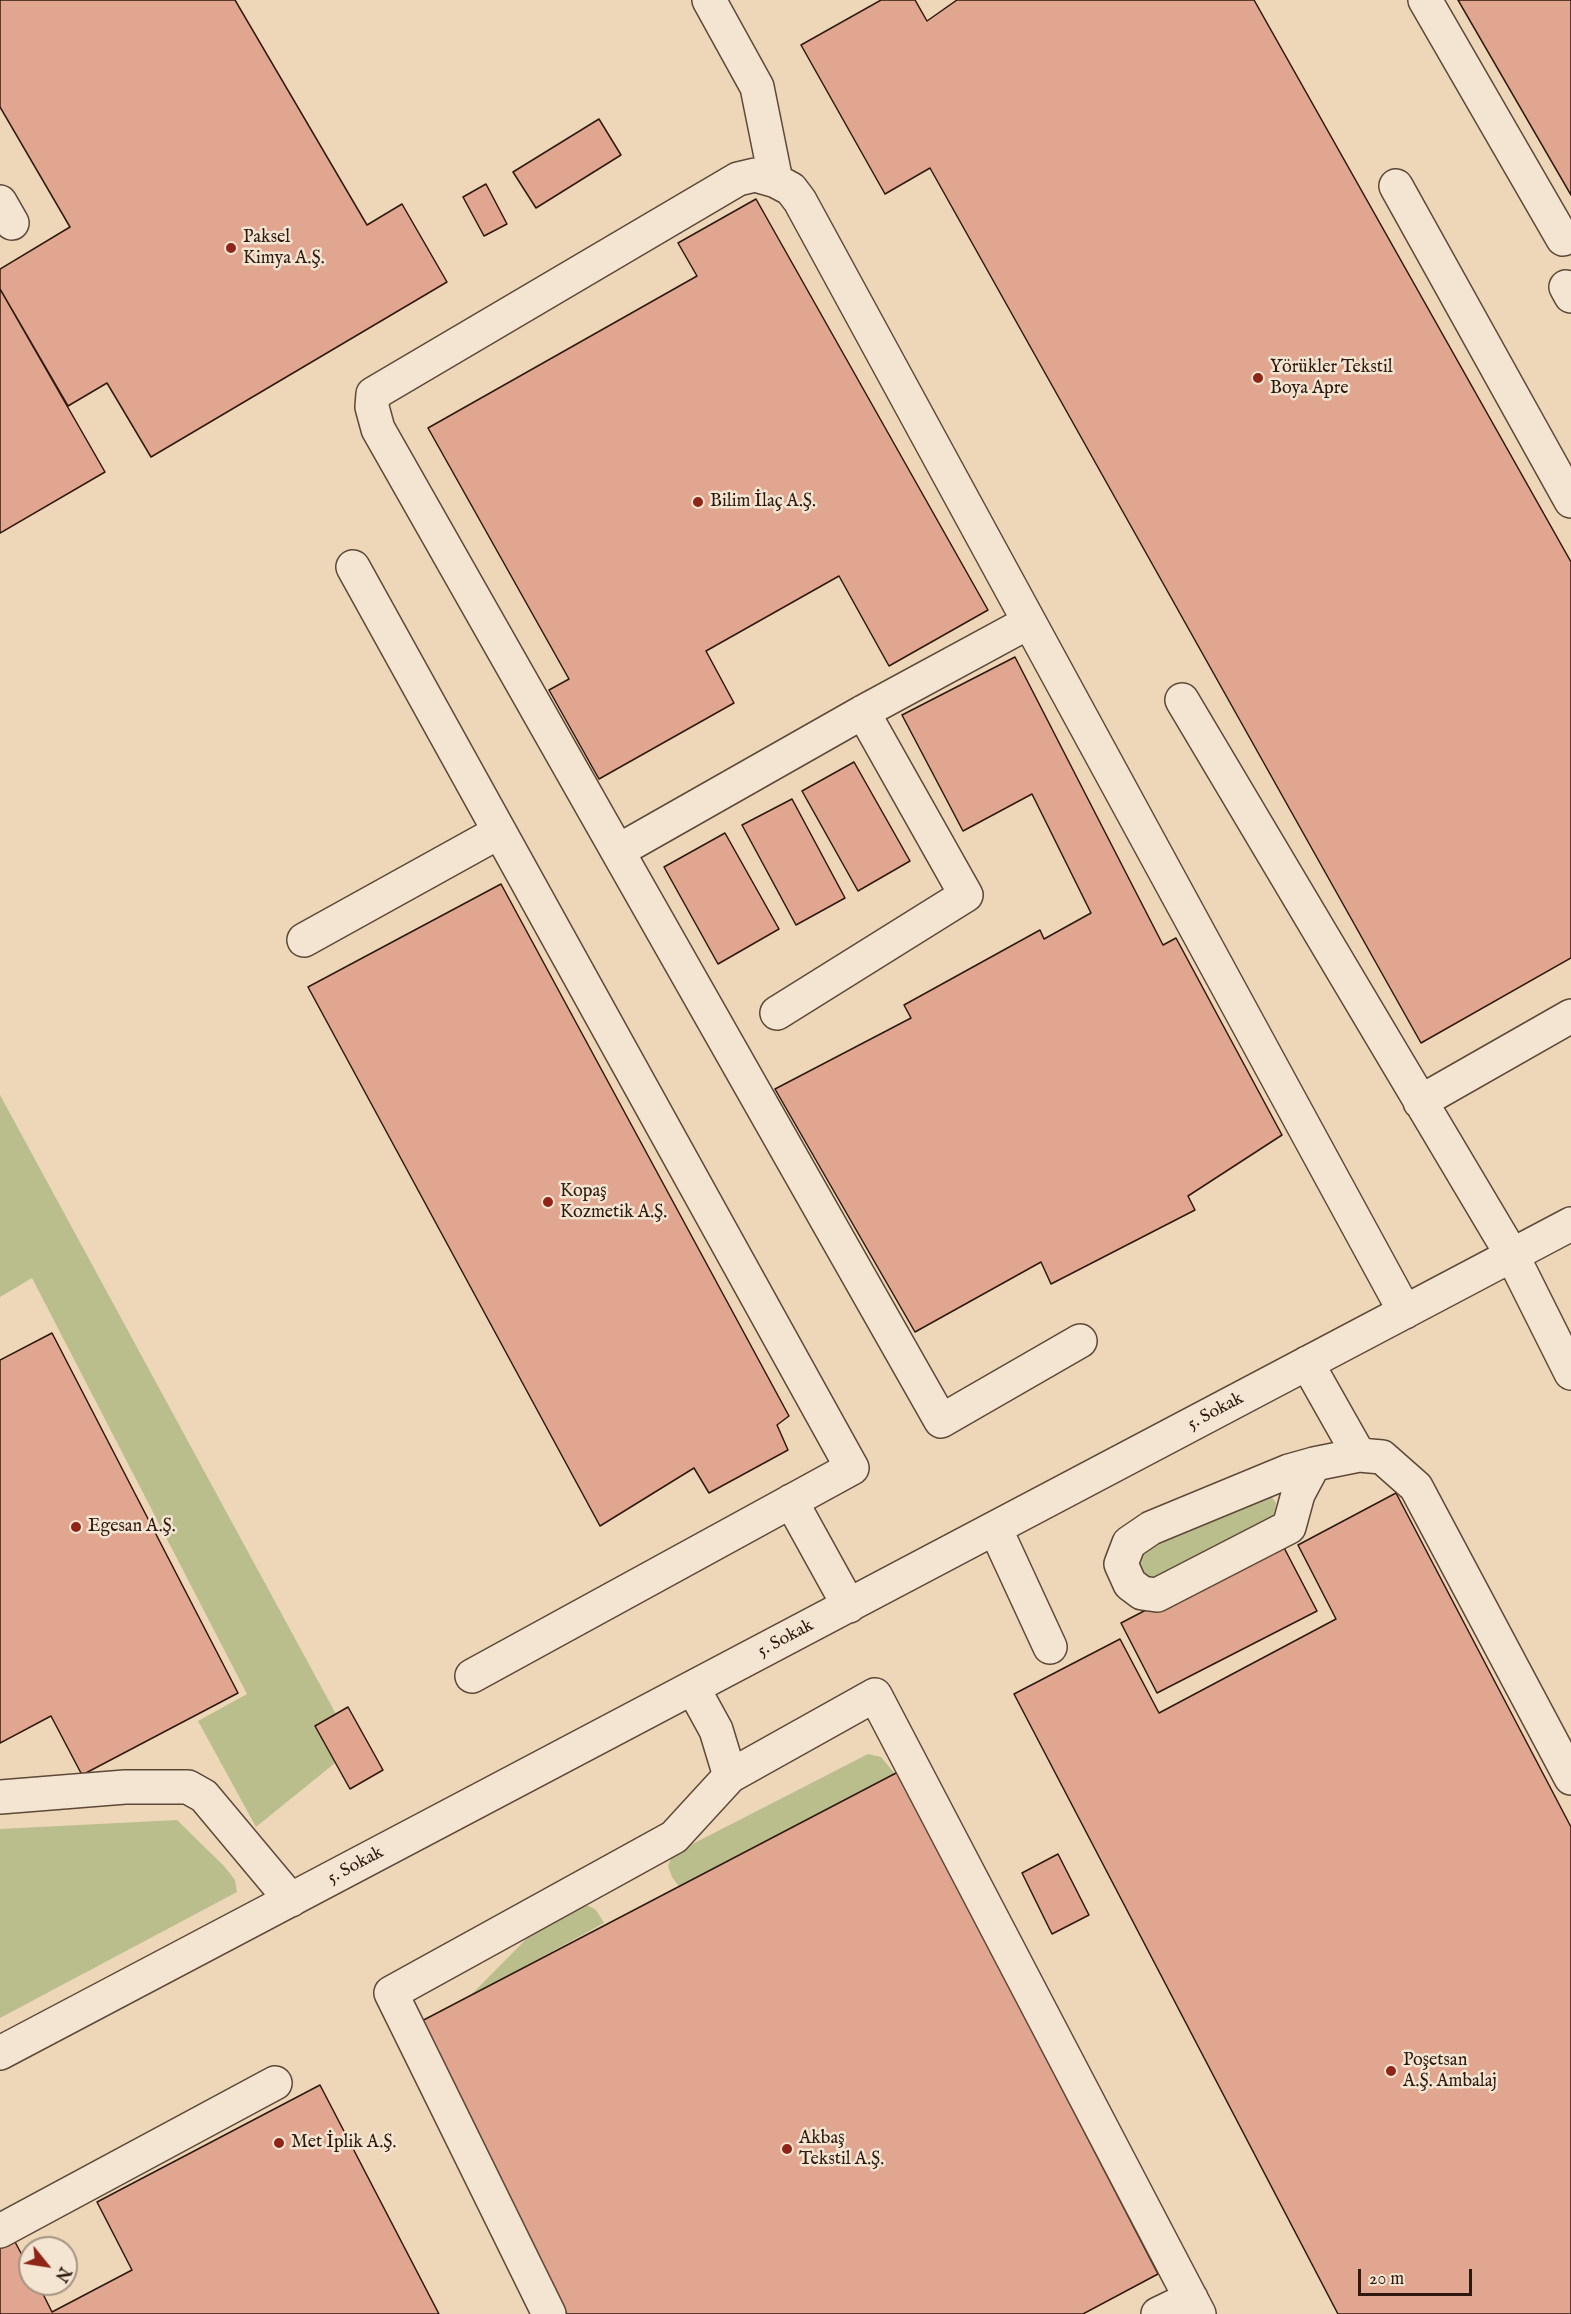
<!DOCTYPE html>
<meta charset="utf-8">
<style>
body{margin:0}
#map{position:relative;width:1571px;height:2314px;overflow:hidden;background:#edd7b8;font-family:"IM FELL English",serif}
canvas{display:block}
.north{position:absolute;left:18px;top:2236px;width:60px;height:60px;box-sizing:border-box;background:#f3e5d1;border:2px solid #a59383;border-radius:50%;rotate:120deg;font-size:16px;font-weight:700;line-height:24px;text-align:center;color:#2f190e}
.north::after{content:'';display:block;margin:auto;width:21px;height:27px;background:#8f2418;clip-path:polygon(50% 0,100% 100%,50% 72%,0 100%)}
.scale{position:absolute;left:1358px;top:2269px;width:114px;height:27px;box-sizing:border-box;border:3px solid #2f190e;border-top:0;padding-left:8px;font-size:18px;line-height:21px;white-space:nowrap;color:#2f190e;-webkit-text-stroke:4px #f3e5d1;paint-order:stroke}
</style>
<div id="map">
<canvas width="1571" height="2314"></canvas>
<div class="north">N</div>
<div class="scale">20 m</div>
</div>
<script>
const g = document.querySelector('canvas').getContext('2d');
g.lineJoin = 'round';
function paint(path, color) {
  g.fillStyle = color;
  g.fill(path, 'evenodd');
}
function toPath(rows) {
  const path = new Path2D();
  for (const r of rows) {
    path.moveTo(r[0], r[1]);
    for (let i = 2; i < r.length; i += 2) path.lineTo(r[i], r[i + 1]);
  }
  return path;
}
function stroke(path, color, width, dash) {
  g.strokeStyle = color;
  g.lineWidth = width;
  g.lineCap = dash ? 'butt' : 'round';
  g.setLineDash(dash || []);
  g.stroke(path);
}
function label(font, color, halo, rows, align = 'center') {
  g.font = font + ' "IM FELL English",serif';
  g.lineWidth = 5;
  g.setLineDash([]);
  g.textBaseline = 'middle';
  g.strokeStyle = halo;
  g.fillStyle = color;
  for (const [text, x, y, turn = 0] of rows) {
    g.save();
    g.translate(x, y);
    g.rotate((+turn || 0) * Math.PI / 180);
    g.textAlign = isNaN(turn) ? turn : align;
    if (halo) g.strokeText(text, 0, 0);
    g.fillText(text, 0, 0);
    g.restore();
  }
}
paint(toPath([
 [0,1095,336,1714,315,1726,335,1763,256,1827,198,1721,247,1694,32,1278,0,1297],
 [1269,1493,1276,1503,1274,1516,1267,1531,1147,1582,1137,1570,1142,1553,1172,1533],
 [868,1754,881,1757,896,1775,680,1888,672,1877,668,1866,673,1854],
 [177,1820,224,1866,235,1880,237,1892,0,2018,0,1829],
 [575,1906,589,1906,596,1910,604,1923,469,1997,539,1926]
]), '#babe8d');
const building = toPath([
 [0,0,235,0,367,225,402,204,447,282,151,457,107,383,68,406,0,289,0,269,70,227,0,107,0,0],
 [881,0,915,0,927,21,957,0,1254,0,1571,562,1571,958,1421,1043,930,168,885,194,801,45,881,0],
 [1458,0,1571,0,1571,195,1458,0],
 [599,119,621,155,536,208,513,172,599,119],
 [486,184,507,224,484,236,463,197,486,184],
 [756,199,988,610,889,666,839,576,706,651,734,703,599,779,549,690,569,679,428,428,697,276,678,243,756,199],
 [0,289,105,472,0,533,0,289],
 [1015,657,1163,945,1176,938,1282,1135,1188,1196,1195,1210,1051,1284,1041,1262,915,1332,775,1089,911,1018,904,1005,1040,930,1044,939,1091,913,1032,794,963,831,902,715,1015,657],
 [854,762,910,861,858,891,802,791,854,762],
 [792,799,845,898,796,925,742,825,792,799],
 [725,833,779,929,718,964,664,867,725,833],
 [501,884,789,1416,777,1425,788,1450,709,1493,694,1468,600,1526,308,987,501,884],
 [52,1333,238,1693,82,1775,51,1716,0,1743,0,1360,52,1333],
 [1396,1493,1571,1827,1571,2314,1338,2314,1014,1694,1120,1639,1159,1713,1336,1619,1298,1545,1396,1493],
 [1280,1540,1317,1611,1157,1693,1121,1623,1280,1540],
 [348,1707,383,1770,350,1789,315,1726,348,1707],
 [898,1772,1158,2274,1083,2314,567,2314,416,2024,898,1772],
 [1058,1854,1089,1915,1052,1934,1022,1873,1058,1854],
 [320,2085,439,2314,0,2314,0,2247,14,2240,30,2270,30,2284,38,2284,52,2312,132,2270,97,2202,320,2085]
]);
paint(building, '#e1a68f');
stroke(building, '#2f190e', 1.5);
const minor = toPath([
 [709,0,757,87,776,181],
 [1425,0,1563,239],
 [1396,186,1571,501],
 [0,202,12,223],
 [1566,287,1571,296],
 [353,567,852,1468,472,1676],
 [1182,700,1512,1255,1571,1373],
 [618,851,863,712,1029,622],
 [304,940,499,832],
 [777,1013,966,895,863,712],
 [1420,1102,1571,1016],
 [1080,1341,941,1421,378,429,372,407,373,394,738,179,755,175,776,181,791,189,800,201,1405,1312],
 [1307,1363,1359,1455,1382,1457,1416,1487,1571,1778],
 [1314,1464,1298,1494,1289,1527,1157,1595,1142,1593,1130,1584,1121,1564,1129,1543,1151,1528,1289,1471,1314,1464,1359,1455],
 [791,1501,849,1606],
 [995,1528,1050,1647],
 [693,1688,716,1730,730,1776],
 [0,1797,125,1787,188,1787,204,1796,291,1900],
 [0,2053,1571,1224],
 [0,2231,275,2083],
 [549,2314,391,1993,674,1837,730,1776,875,1695,1199,2314],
 [1158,2314,1191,2298]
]);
stroke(minor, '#5e4838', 36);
stroke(minor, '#f3e5d1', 33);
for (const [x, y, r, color] of [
 [231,248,6,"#8f2418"],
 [1258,378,6,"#8f2418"],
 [698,502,6,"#8f2418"],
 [548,1202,6,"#8f2418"],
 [76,1527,6,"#8f2418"],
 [1391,2071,6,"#8f2418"],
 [279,2143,6,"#8f2418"],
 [787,2149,6,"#8f2418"]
]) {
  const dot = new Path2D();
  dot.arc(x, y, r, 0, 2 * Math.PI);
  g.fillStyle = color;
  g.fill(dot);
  stroke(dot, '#f3e5d1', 2);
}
label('18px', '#2f190e', '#f3e5d1', [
 ["Paksel",243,238],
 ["Kimya A.Ş.",243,259],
 ["Yörükler Tekstil",1270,368],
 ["Boya Apre",1270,389],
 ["Bilim İlaç A.Ş.",710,502],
 ["Kopaş",560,1192],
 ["Kozmetik A.Ş.",560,1213],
 ["Egesan A.Ş.",88,1527],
 ["Poşetsan",1403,2061],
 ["A.Ş. Ambalaj",1403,2082],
 ["Akbaş",799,2139],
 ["Tekstil A.Ş.",799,2160],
 ["Met İplik A.Ş.",291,2143]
], 'left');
label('18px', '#2f190e', '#f3e5d1', [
 ["5. Sokak",1216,1412,-28],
 ["5. Sokak",786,1639,-28],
 ["5. Sokak",356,1866,-28]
]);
</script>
